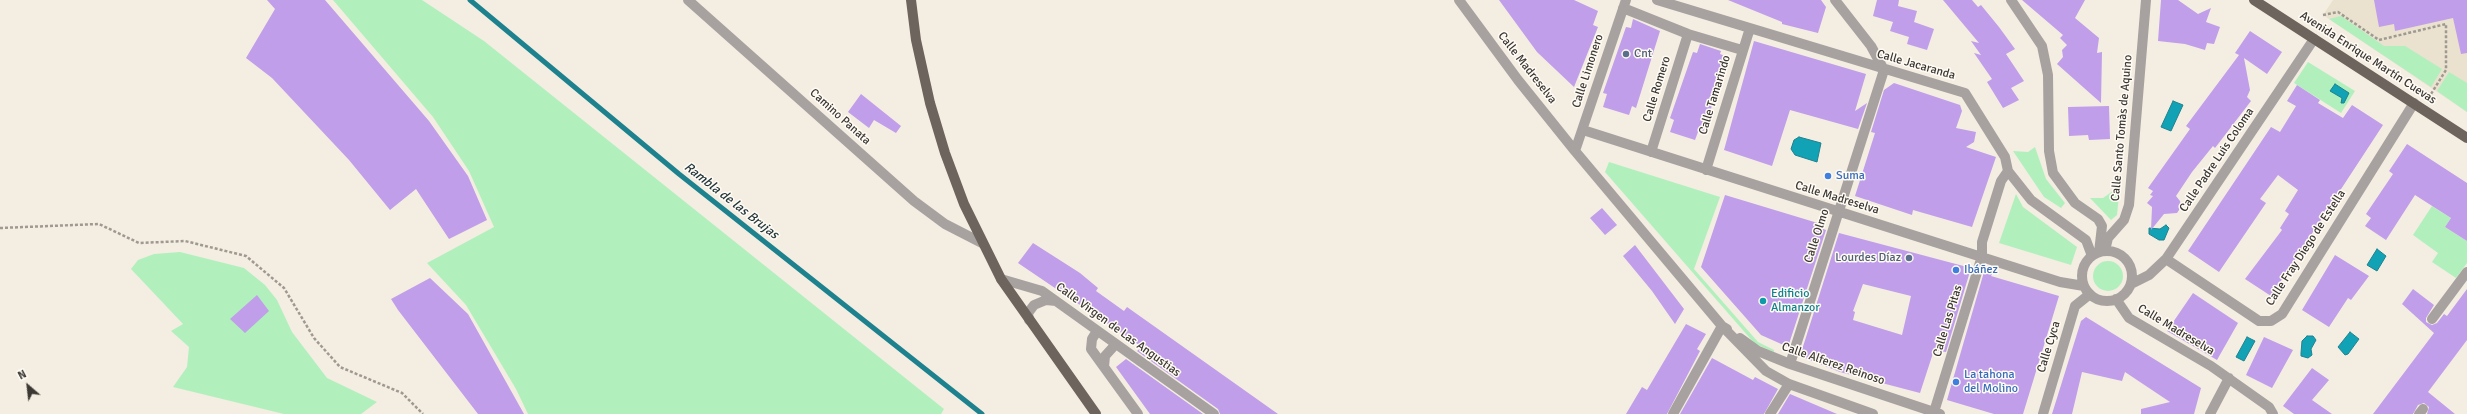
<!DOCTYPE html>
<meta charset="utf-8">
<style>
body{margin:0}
#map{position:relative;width:2467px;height:414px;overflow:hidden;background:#f4ede2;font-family:Signika,sans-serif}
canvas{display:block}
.north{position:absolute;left:8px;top:366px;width:40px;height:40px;-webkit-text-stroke:3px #fffbf4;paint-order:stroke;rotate:332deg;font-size:11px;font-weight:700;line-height:16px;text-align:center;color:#3b3834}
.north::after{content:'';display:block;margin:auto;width:14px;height:18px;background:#3b3834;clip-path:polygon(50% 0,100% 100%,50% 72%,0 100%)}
</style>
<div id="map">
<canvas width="2467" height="414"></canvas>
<div class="north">N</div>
</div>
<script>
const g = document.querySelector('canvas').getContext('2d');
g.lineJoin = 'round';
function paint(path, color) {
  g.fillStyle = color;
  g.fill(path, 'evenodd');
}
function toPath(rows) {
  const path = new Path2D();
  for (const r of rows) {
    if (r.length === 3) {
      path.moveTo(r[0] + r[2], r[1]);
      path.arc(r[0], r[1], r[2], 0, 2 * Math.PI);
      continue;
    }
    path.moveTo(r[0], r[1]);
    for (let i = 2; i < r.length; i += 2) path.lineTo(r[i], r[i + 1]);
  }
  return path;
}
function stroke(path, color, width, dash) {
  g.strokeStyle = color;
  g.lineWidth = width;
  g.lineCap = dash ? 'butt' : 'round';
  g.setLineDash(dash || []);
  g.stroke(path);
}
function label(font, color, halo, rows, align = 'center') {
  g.font = font + ' Signika,sans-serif';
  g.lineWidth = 3;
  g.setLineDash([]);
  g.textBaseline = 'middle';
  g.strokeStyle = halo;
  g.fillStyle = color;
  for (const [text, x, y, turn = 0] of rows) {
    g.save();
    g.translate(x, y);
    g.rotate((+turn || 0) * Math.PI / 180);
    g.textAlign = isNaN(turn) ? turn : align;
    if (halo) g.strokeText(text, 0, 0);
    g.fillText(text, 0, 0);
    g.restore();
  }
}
paint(toPath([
 [2333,0,2467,0,2467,112,2323,15]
]), '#eae1cf');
paint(toPath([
 [333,0,422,0,484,41,944,409,941,414,528,414,516,389,466,305,427,263,494,227,469,171,433,117],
 [2341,16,2384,46,2405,46,2442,69,2431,87,2329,19],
 [2308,62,2355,91,2341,113,2294,83],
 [2449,72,2467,83,2467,112,2437,91],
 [2035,147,2046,179,2065,203,2061,208,2044,197,2013,151,2028,152],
 [1609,162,1720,197,1694,269,1758,342,1774,350,1774,352,1755,344,1605,172],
 [2120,186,2117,215,2111,220,2090,198,2103,198],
 [2016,194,2023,207,2077,247,2071,265,1999,243],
 [2432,206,2451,218,2445,227,2467,241,2467,263,2456,278,2432,262,2438,253,2413,235],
 [180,252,244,268,265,285,277,300,292,332,327,378,377,402,361,414,284,414,173,387,187,367,189,347,171,331,183,324,131,269,138,260,154,254],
 [2108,276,15]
]), '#b1f0bd');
const water = toPath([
 [2335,84,2349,93,2344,103,2341,103,2342,98,2330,91,2335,84],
 [2173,101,2183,105,2171,131,2161,127,2173,101],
 [1799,137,1821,143,1817,162,1795,155,1791,149,1794,140,1799,137],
 [2166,225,2169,228,2164,240,2159,240,2149,234,2149,228,2160,229,2166,225],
 [2377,249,2386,256,2377,271,2367,265,2377,249],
 [2350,332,2359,339,2348,354,2345,355,2338,347,2350,332],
 [2307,336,2313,336,2316,340,2311,349,2312,355,2308,358,2301,356,2301,353,2302,341,2307,336],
 [2247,337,2255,341,2244,361,2236,357,2247,337]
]);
paint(water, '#12a2b5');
stroke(water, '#1e828e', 1);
stroke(toPath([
 [470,0,679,174,982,414]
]), '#1e828e', 5);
paint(toPath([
 [267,0,325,0,429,121,468,176,487,220,449,239,416,189,390,210,349,160,272,78,246,58,275,9],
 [1499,0,1574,0,1598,11,1593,25,1598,27,1574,87,1537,52],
 [1728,0,1821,0,1826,7,1818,33,1782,24,1782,22],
 [1877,0,1899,0,1898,6,1917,11,1914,22,1934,29,1927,50,1907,44,1909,37,1890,31,1893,22,1873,16],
 [1943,0,1972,0,1978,7,1981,5,1999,27,2015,49,2006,54,2024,81,2011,88,2019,100,2003,108,1987,82,1992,79,1974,53,1981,55,1971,41,1979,43],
 [2022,0,2085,0,2075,18,2099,38,2097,53,2102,52,2101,103,2057,64,2063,57,2062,50,2067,45,2060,38,2063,35],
 [2161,0,2178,0,2198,14,2211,8,2206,22,2220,27,2214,44,2207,43,2205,50,2185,44,2158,41],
 [2374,0,2467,0,2467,53,2461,54,2453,18,2395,31,2394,24,2379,27],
 [1633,19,1660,31,1636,108,1632,106,1629,115,1603,107,1607,94,1603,93,1626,27,1631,28],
 [2250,31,2282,52,2267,74,2244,58,2250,90,2247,97,2251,101,2215,148,2213,146,2192,172,2176,196,2180,201,2181,207,2177,213,2164,214,2151,230,2152,207,2147,203,2153,196,2150,195,2153,191,2148,188,2190,129,2186,126,2239,55,2235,53],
 [1754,41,1866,74,1855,111,1867,103,1858,129,1790,110,1772,166,1724,150],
 [1700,44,1721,51,1720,54,1728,57,1703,133,1698,132,1695,140,1670,132,1674,120,1670,118,1693,52,1697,53],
 [1894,83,1960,105,1962,111,1956,128,1976,132,1974,142,1966,147,1996,157,1972,227,1913,210,1912,215,1855,196,1875,133,1871,132,1884,90],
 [2297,85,2320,100,2318,103,2343,118,2352,105,2383,125,2271,296,2245,279,2282,230,2280,228,2289,214,2285,211,2298,190,2278,175,2260,199,2266,203,2219,272,2188,251,2271,127,2280,132,2296,106,2287,101],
 [861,94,901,126,896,133,874,120,869,128,848,112],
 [2109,106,2110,139,2089,140,2088,135,2069,136,2068,107],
 [2407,144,2467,183,2467,241,2445,227,2451,218,2415,195,2386,240,2365,226,2371,218,2366,214,2393,174,2389,171],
 [1725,195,1821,224,1820,228,1826,230,1788,347,1761,335,1701,267],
 [1602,208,1617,225,1605,235,1590,218],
 [1839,233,1971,268,1946,352,1934,350,1920,393,1840,372,1800,356],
 [1863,284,1911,296,1902,335,1853,320,1855,312,1853,311],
 [1033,243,1080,273,1098,288,1096,291,1124,311,1127,307,1278,414,1220,414,1218,409,1137,351,1142,347,1018,263],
 [1635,245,1684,309,1675,324,1652,291,1623,256],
 [2335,255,2369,276,2351,300,2348,298,2329,327,2302,310],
 [1984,272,1992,274,1991,276,2059,296,2023,414,1994,414,1947,400],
 [430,278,468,314,524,414,478,414,398,310,391,299],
 [2413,289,2434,305,2426,318,2426,322,2432,325,2437,323,2444,314,2447,316,2467,289,2467,340,2428,392,2455,414,2427,414,2429,407,2424,403,2418,405,2413,414,2373,414,2434,333,2402,304],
 [2193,293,2238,323,2217,360,2167,331],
 [257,295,269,311,245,333,230,319],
 [2086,317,2201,388,2194,414,2141,414,2141,409,2170,402,2125,372,2122,381,2082,372,2072,414,2052,414,2081,321],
 [1686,324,1706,334,1697,349,1700,351,1667,414,1626,414,1642,387,1647,390],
 [2264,337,2293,350,2272,388,2246,375],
 [1712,358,1753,380,1755,377,1778,389,1764,414,1680,414],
 [1126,359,1203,414,1150,414,1116,367],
 [2312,368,2329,380,2312,400,2332,414,2294,414,2283,406],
 [1790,394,1837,414,1778,414]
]), '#c09ee9');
stroke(toPath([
 [2323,15,2338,12,2379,40,2446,24,2446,70,2431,94],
 [0,228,99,224,139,243,185,241,246,256,284,288,314,338,340,367,402,393,423,414]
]), '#9e9991', 2.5, [3, 2]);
stroke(toPath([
 [688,0,914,201,945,224,982,243],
 [1459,0,1518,80,1575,151,1722,326,1766,371,1789,384,1873,414],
 [1657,0,1965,93,2005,157,2008,171,2031,200,2086,240,2092,256],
 [1835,0,1871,46,1884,70],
 [2011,0,2042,46,2048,75,2049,151,2053,173,2075,203,2098,219,2102,226,2099,252],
 [1623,8,1688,34,1742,50],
 [1583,130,2060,282,2084,286],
 [1575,151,1626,0],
 [1651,152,1688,34],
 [1706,170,1750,28],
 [2105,251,2108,238,2124,220,2129,205,2146,0],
 [2107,276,25],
 [2166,259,2259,321,2271,321,2282,314,2414,103],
 [1001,279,1042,291,1214,414],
 [2131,284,2149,275,2166,259,2314,39],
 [2116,299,2129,318,2211,366,2269,407,2273,414],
 [2432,319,2467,272],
 [1029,320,1028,313,1034,305,1046,300,1056,301],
 [1097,331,1092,339,1091,349,1104,367],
 [1740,338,1758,351,1790,364,1940,414],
 [1115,345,1105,356,1104,367,1138,414],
 [1790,364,1884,70],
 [1934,412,1982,256,1982,242,2001,181,2008,171],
 [1673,414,1722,326,1727,329],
 [1770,414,1789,384],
 [2043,414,2075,306,2090,294],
 [2210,414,2229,378],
 [2419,414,2423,409]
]), '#a7a29f', 10);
stroke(toPath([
 [911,0,916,40,930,103,945,153,964,204,1001,279,1096,414],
 [2254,0,2467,138]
]), '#6d645e', 10);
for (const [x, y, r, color] of [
 [1626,54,4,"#5c6f8a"],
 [1828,176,4,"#3f7fe0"],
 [1909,258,4,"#5c6f8a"],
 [1956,270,4,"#3f7fe0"],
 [1763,301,4,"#0f9aa8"],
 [1956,382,4,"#3f7fe0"]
]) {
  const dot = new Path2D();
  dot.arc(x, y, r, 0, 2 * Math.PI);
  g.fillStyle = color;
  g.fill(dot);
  stroke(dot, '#fffbf4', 1.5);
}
label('12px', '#4e5e75', '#fffbf4', [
 ["Cnt",1634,54],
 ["Lourdes Díaz",1901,258,"right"]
], 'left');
label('12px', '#3b3834', '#fffbf4', [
 ["Avenida Enrique Martín Cuevas",2368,58,33],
 ["Calle Jacaranda",1916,65,16],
 ["Calle Madreselva",1527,68,52],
 ["Calle Limonero",1588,71,-72],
 ["Calle Romero",1657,89,-73],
 ["Calle Tamarindo",1715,95,-73],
 ["Camino Panata",840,117,42],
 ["Calle Santo Tomàs de Aquino",2122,128,-85],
 ["Calle Padre Luis Coloma",2217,160,-56],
 ["Calle Madreselva",1837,198,17],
 ["Calle Olmo",1817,236,-72],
 ["Calle Fray Diego de Estella",2306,248,-57],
 ["Calle Las Pitas",1948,321,-73],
 ["Calle Virgen de Las Angustias",1118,330,36],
 ["Calle Madreselva",2176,330,31],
 ["Calle Cyca",2049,347,-73],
 ["Calle Alferez Reinoso",1833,364,19]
]);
label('12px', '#366cbe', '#fffbf4', [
 ["Suma",1836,176],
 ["Ibáñez",1964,270],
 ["La tahona",1964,375],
 ["del Molino",1964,389]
], 'left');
label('12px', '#0d838f', '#fffbf4', [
 ["Edificio",1771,294],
 ["Almanzor",1771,308]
], 'left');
label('italic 13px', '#1f3438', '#fffbf4', [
 ["Rambla de las Brujas",731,201,38]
]);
</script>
